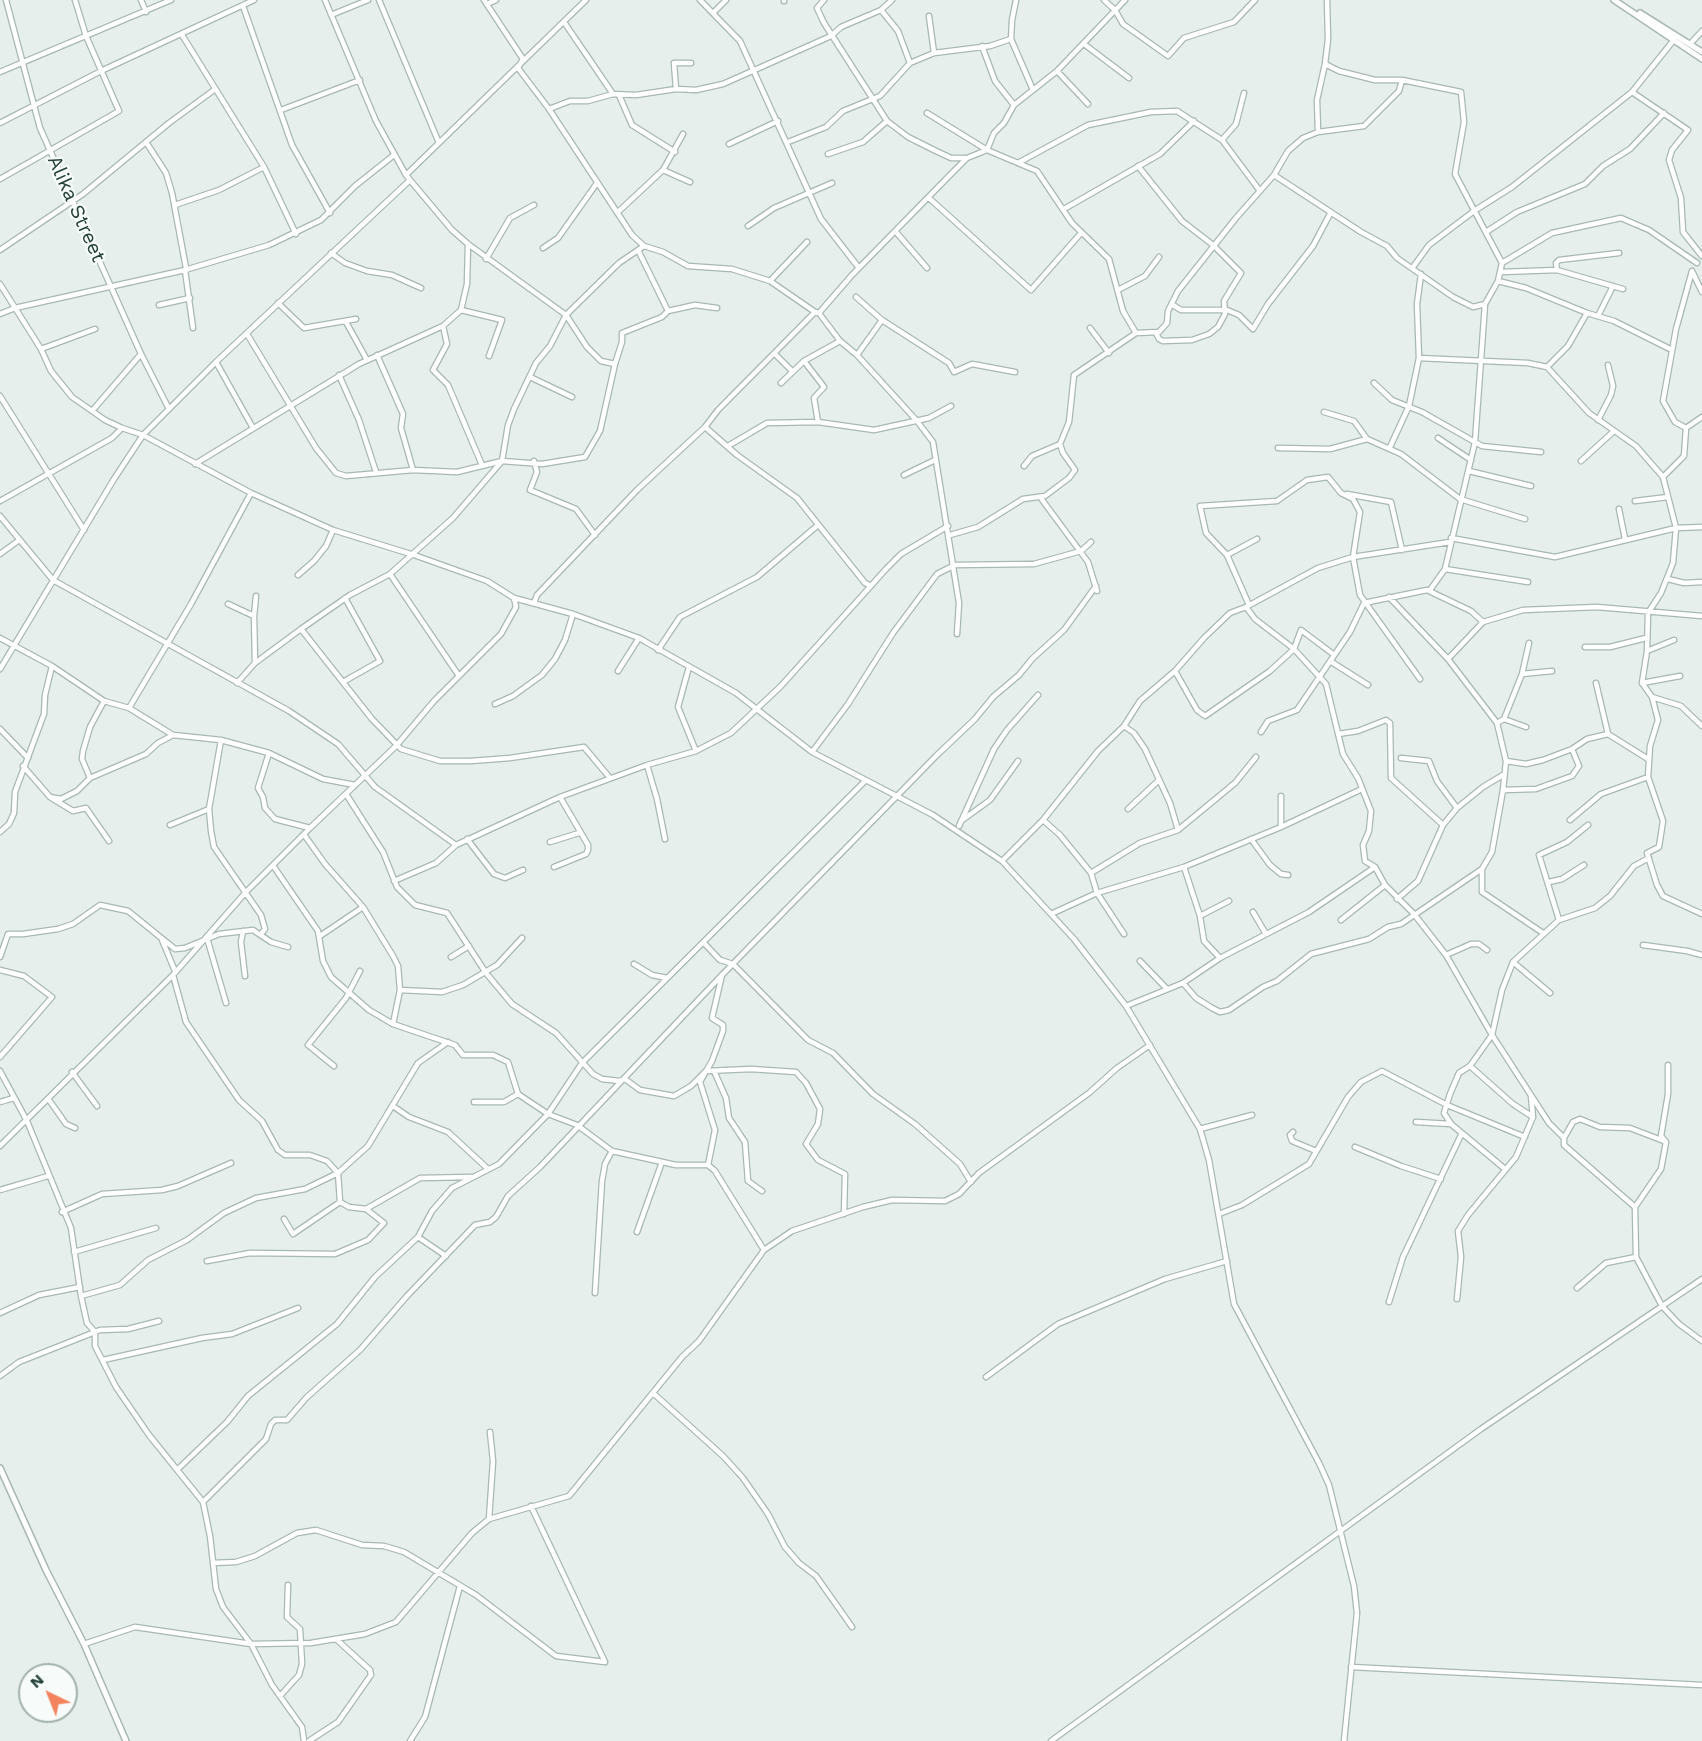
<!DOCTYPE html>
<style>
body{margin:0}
#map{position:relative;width:1702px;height:1741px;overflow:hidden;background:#e6efeb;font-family:"Work Sans",sans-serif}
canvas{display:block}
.north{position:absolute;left:18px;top:1663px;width:60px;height:60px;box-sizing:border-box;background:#f7fbf9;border:2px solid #a3b1ad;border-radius:50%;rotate:317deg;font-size:16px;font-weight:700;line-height:24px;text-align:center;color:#24423a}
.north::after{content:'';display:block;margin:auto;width:21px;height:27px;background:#f4845f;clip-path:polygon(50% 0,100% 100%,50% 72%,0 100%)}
</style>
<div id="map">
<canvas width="1702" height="1741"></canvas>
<div class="north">N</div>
</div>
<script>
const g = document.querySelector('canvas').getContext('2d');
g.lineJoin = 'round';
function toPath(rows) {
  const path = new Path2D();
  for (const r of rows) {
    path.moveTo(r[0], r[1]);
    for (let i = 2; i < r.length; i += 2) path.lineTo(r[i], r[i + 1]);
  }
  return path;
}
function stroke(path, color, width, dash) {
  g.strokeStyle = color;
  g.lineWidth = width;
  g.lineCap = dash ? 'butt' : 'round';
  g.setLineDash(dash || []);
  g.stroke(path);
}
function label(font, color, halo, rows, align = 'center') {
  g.font = font + ' "Work Sans",sans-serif';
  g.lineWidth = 4.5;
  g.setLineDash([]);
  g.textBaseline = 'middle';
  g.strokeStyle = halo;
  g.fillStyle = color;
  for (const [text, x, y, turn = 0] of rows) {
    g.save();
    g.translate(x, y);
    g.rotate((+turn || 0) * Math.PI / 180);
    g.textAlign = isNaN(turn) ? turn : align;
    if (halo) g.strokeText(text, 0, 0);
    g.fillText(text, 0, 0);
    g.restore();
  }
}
const minor = toPath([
 [6,0,40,128,141,354,169,409],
 [141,0,146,12],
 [325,0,376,121,406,175],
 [379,0,439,143],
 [484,0,523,59,518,68,549,109,632,235,644,246,663,252,688,266,732,269,770,281,815,312],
 [700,0,740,41,821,219,859,268],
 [784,0,784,1],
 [824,0,817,8,824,23,887,121,908,137,936,151,951,158,967,158],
 [1016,0,1012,20,1011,39,1033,90],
 [1104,0,1115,10,1123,24,1168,56,1184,38,1234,22,1255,0],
 [487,4,496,0],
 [243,6,292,145,330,213],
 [881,10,898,31,910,63],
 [713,13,726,0],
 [331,15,368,0],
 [929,16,934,53],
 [564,22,613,94],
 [182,35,264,167,296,234],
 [1084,44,1129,78],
 [1690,44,1702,31],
 [982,46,995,81,1014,105],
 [1057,71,1088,104],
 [0,72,171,0],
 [676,89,674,63,691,63],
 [1632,92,1688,130,1672,150,1669,160,1681,198,1683,232,1702,256],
 [619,95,632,125,675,152],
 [549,109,570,101,588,101,613,94,636,95,676,89,696,90,723,84,831,36,841,27,881,10,892,0],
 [281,110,360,80],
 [927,113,987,150,1037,171,1072,223,1109,259,1123,311,1136,333,1159,332,1167,323,1168,311,1178,291,1236,218,1274,175,1361,232,1387,246,1397,258,1453,297,1473,307,1485,304,1498,281,1502,263,1455,174,1464,122,1461,92,1402,80,1375,80,1339,71,1325,64,1328,39,1327,0],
 [0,123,101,71,254,0],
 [1318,132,1317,100,1325,64],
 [1222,140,1236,124,1244,93],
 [146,142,166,173,172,193,186,268],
 [788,142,826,127,843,111,880,96,910,63,934,53,990,46,1011,39],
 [729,144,778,121],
 [828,154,863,142,887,121],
 [1018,163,1088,125,1151,112,1177,111,1222,140,1260,191],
 [1138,166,1182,221,1213,245,1241,273,1224,301,1225,314,1218,327,1209,334,1192,340,1163,341,1159,339,1156,333],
 [663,170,690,182],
 [1274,175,1288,151,1303,138,1318,132,1364,126,1399,91,1402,80],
 [0,179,119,111,86,36,75,0],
 [410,180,452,230,468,244,566,315,587,347,601,361,615,364,622,342,622,333,662,317,668,311,638,250],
 [929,198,1031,290,1081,233],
 [175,205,219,190,264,167],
 [1064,209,1160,154,1194,121],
 [618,212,663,170,683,134],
 [748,226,774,208,832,183],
 [896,232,927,268],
 [1486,232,1517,212,1585,184,1603,166,1630,149,1664,113],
 [543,248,558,238,597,183],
 [0,250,83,194,169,123,214,90],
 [331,253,345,263,367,271,392,275,421,288],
 [486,259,510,218,534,205],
 [1502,263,1552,233,1621,218,1649,230,1697,263],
 [1413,267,1429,245,1474,211,1512,187,1632,92,1673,41],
 [185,270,193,328],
 [1557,270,1556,263,1559,260,1619,253],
 [1692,271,1702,292],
 [1501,272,1557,270,1623,289],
 [770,281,807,242],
 [1498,281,1526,288,1587,313,1614,321,1672,350],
 [0,284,41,349,51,371,72,397,105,420,122,428],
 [1118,290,1145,276,1159,257],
 [856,297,882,320],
 [278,303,304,328,356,319],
 [159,305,190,298],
 [1173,305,1181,310,1227,310,1239,315,1253,329,1268,304,1313,246,1331,212],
 [461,310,502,320,489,356],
 [668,311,695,305,717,308],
 [819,313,840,341,857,355,917,421,933,442,959,603,957,634],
 [0,314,15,308,185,270,269,245,321,220,355,186,394,155],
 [1598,316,1613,286],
 [346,322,367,360],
 [443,326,447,344,433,370,448,385,482,465],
 [1090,328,1109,353],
 [247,334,316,448,336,473,346,476,413,470,457,472,502,461,542,464,585,457,600,431,615,364],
 [41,349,95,329],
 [775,354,792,371],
 [377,355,403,414,401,428,413,470],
 [857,355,882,320,949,363,954,372,972,364,1015,372],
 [1419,358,1528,363,1547,367,1589,413,1636,446,1663,477],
 [804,361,824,387,814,398,818,422],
 [216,362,253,428],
 [1547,367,1568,346,1587,313],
 [339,375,359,420,376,472],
 [530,377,572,397],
 [781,383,804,361,840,341],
 [1374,383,1392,400,1422,412,1482,446,1541,452],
 [0,396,84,530],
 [92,411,141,354],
 [1324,412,1354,421,1367,439,1401,454,1460,499,1525,519],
 [1702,417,1686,428,1684,456,1663,477,1676,528,1673,563,1661,593,1648,613,1647,651,1642,683,1652,697,1658,720,1650,746,1648,777,1663,821,1659,847,1647,853,1657,885,1663,896,1702,914],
 [1598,420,1611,395,1613,386,1608,365],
 [705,427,737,455,797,498,865,583,871,586],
 [1686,428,1675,422,1663,401,1676,329,1692,271],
 [1438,438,1471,460],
 [728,446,767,423,818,422,874,430,929,418,951,406],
 [1390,447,1409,406,1419,358,1417,304,1421,274],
 [1278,448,1330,449,1367,439],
 [534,461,537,472,530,490,576,509,595,535],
 [1581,461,1613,432],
 [195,464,359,364,443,326,461,310,467,284,468,244],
 [1024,466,1032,456,1060,444],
 [1469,471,1531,486],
 [904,475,935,460],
 [1347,494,1391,502,1402,550],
 [1040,497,1088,562,1097,591],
 [0,501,112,438,122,428,143,435,251,493,333,530,414,555,487,581,514,598,573,614,639,638,736,693,812,752,933,815,1002,861,1074,939,1126,1006,1200,1129,1209,1160,1234,1304,1319,1463,1329,1485,1354,1586,1357,1613,1344,1741],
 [1635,501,1668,497],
 [1619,509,1625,539],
 [0,516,53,580,289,711,338,744,375,787,456,845,560,797,647,765,696,751,731,733,781,686,886,569,901,554,948,526],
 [950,535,978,527,1023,499,1045,496,1069,478,1075,470,1063,453,1060,444,1069,422,1074,375,1136,333],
 [1451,538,1555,557,1676,528,1702,527],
 [0,554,18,541],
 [1227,555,1257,539],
 [1445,569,1528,582],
 [390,574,459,676],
 [298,575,314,561,326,546,333,530],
 [1668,579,1684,583,1702,582],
 [1430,590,1445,569,1475,442,1485,304],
 [1389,597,1448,659,1497,723,1506,761,1503,790,1492,852,1482,869],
 [534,603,537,595,637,490,705,427,718,410,815,312,819,313,852,275,952,173,967,158,987,150,994,133,1004,123,1014,105,1057,71,1125,0],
 [228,604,254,616,255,663],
 [1249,605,1227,555,1206,533,1200,506,1277,501,1307,480,1328,477,1341,493,1353,499,1360,512,1353,557,1360,595,1420,679],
 [1246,607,1255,619,1294,649,1326,684,1343,754,1358,778,1371,811,1369,831,1363,845,1365,861,1375,867,1385,885,1414,914,1446,955,1492,1035,1549,1123,1564,1138,1564,1145,1635,1207,1636,1257,1662,1306,1679,1324,1702,1341],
 [254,616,256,596],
 [301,629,372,719,401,749,440,761,471,761,510,758,584,747,610,778],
 [0,638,52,666,104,701,129,708,173,735,221,740,269,753,323,779,355,785],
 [1585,647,1610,647,1646,638],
 [658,650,680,617,757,577,818,525],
 [1647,651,1674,640],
 [1448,659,1483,622,1523,610,1597,607,1702,616],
 [1330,661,1368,685],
 [689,667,678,707,696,751],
 [0,669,114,479,143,435,216,362,410,180,406,175,586,0],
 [618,671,639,638],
 [1175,671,1197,710,1205,716,1270,671,1294,649,1301,630,1333,654],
 [1522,674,1552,671],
 [343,682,380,661,345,598],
 [237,683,255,663,301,629,350,595,390,574,453,518,502,461,508,425,514,409,536,363,550,346,566,315,619,263,644,246],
 [1596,683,1608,734],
 [1642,683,1680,676],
 [1652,697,1681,706,1702,726],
 [495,704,513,696,542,675,555,659,565,640,573,614],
 [129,708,191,604,251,493],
 [1504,719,1526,727],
 [1497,723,1504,719,1522,674,1529,643],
 [1124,726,1134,733,1145,749,1170,803,1178,830],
 [0,729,28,758],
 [1261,732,1268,721,1297,710,1350,632,1364,603,1427,590,1471,611,1483,622],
 [1338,734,1358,731,1386,720,1390,723,1391,778,1443,825],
 [221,740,209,809,211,831,214,847,261,915,265,929,261,934],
 [812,752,848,704,893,633,937,574,955,565,1034,564,1081,551,1091,542],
 [269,753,258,788,263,797,265,808,275,819,310,828],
 [1401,758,1429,761,1437,781,1457,808],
 [1506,761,1526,764,1543,760,1572,749,1587,739,1608,734,1648,759],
 [647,765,657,799,665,839],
 [23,766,50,797,73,811,86,808,109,841],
 [90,778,82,759,83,751,90,727,104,701],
 [1503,790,1536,789,1572,776,1579,766,1572,749],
 [346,794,383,852,397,887,415,905,447,913,486,973,512,1004,556,1033,593,1074,602,1079,619,1081,625,1079,640,1090,674,1096,691,1086,706,1071,712,1061,723,1031,723,1025,712,1018,722,975,936,756,975,719,993,697,1019,675,1032,659,1064,630,1096,586],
 [50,797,61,799,77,791,90,778,146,754,158,743,173,735],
 [1128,809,1159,780],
 [1043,820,1060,835,1091,873,1097,893,1124,934],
 [1570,820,1601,794,1648,777],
 [961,821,990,800,1018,761],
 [170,825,209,809],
 [959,826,994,749,1007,730,1038,695],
 [1281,827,1281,796],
 [0,832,9,824,14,813,15,792,44,714,45,695,52,666],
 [305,836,325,864,363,907,393,956,398,966,400,990,442,992,463,985,497,965,522,938],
 [467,839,494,874,505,878,523,870],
 [1251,839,1270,865,1281,874,1288,875],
 [550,842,579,833],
 [1002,861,1043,820,1098,751,1124,726,1140,701,1175,671,1204,638,1230,613,1246,607,1318,568,1353,557,1450,542],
 [274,867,318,931,323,961,331,977,369,1010,393,1024,455,1045,463,1055,493,1055,508,1062,518,1094,504,1102,474,1102],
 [554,867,586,854,588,850,588,845,560,797],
 [1184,867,1200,916,1204,941,1220,958],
 [1091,873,1140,843,1178,830,1235,783,1256,757],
 [394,881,436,863,456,845],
 [1549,882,1562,879,1584,865],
 [1397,899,1418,881,1443,825,1457,808,1483,787,1503,775],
 [1253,912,1266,934],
 [1051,914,1097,893,1184,867,1281,827,1362,789],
 [1200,916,1229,901],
 [1341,920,1385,885],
 [1559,920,1539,855,1567,842,1588,825],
 [243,931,241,942,245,976],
 [320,936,363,907],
 [207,938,226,1003],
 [162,940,175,971],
 [704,943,720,960,733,964,808,1040,833,1053,873,1094,915,1124,960,1164,971,1182],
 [1643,945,1687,951,1702,955],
 [1446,955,1471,944,1479,944,1487,950],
 [0,957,8,934,23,934,58,929,73,924,100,905,128,911,175,949,185,948,219,934,253,930,271,942,288,947],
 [451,957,469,946],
 [1140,961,1167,989],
 [1513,962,1550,993],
 [634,964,652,975,667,978],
 [0,970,24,976,52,997,0,1057],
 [173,975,186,1022,239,1100,262,1121,278,1150,285,1155,310,1155,327,1161,338,1173,368,1146,418,1063,448,1042],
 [1183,983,1196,998,1212,1008,1220,1012,1229,1010,1263,987,1277,981,1311,954,1369,939,1388,927,1401,924,1482,869,1482,892,1543,933],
 [1126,1006,1183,983,1220,958,1309,912,1375,867],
 [393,1024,400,990],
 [334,1066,308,1045,346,998,360,971],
 [0,1071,27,1121,71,1228,81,1296,87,1323,95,1332,95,1346,116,1387,149,1435,203,1502,210,1536,216,1589,223,1607,251,1644,272,1685,302,1727,304,1741],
 [714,1071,726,1098,729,1118,745,1142,748,1181,762,1191],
 [72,1072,97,1106],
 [518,1094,548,1114,577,1125,612,1151,676,1165,708,1165],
 [1531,1096,1533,1117],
 [49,1100,66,1124,75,1128],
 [0,1102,14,1098],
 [393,1106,409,1117,448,1132,487,1168],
 [1416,1122,1451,1124,1505,1169],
 [1451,1124,1444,1113,1450,1094,1459,1073,1470,1066,1492,1035,1502,990,1513,962,1559,920,1595,908,1610,896,1634,866,1649,858],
 [1200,1129,1252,1115],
 [1293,1132,1290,1135,1292,1141,1316,1151],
 [1564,1138,1573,1122,1580,1119,1600,1127,1630,1128,1664,1141],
 [0,1146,173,975,246,892,310,828,396,746,434,701,501,634,516,607,514,598],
 [1355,1147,1401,1166,1441,1179],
 [0,1190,48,1176],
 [1635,1207,1661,1169,1666,1142,1661,1136,1668,1094,1668,1065],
 [62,1212,102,1194,162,1190,178,1186,231,1163],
 [1219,1214,1242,1205,1309,1164,1348,1097,1361,1082,1382,1071,1447,1105,1525,1137],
 [284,1219,293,1234,340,1202],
 [637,1232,662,1162],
 [418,1237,446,1256],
 [764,1250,715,1171,708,1165,715,1130,700,1082,706,1071,751,1069,796,1072,806,1083,820,1109,818,1124,806,1144,818,1160,845,1174,844,1214],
 [74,1252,156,1228],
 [207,1261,250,1253,335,1254,368,1240,384,1223,366,1209],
 [1577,1288,1606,1263,1636,1257],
 [595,1293,602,1181,605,1164,612,1151],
 [81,1296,120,1285,148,1260,187,1240,224,1213,256,1198,305,1189,338,1173,340,1202,349,1207,366,1209,420,1178,472,1177],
 [1457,1299,1461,1257,1458,1231,1468,1215,1516,1157,1533,1117,1513,1104,1470,1066],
 [1389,1302,1403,1257,1461,1135],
 [0,1313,39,1295,80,1287],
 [103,1360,202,1338,232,1334,298,1308],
 [0,1376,19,1362,100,1330,128,1329,159,1321],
 [986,1377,1058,1324,1165,1279,1227,1261],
 [653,1393,723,1456,743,1478,768,1514,785,1547,799,1563,816,1576,852,1627],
 [178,1469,227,1422,248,1396,337,1324,375,1277,418,1237,432,1211,452,1188,499,1164,548,1114,582,1063,865,781],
 [203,1502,266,1439,271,1424,275,1420,287,1420,307,1397,360,1350,407,1296,475,1225,490,1222,496,1217,508,1196,540,1167,722,975],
 [489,1519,493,1461,490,1432],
 [213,1563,236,1562,255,1556,297,1533,316,1530,362,1545,384,1546,404,1552,476,1595,556,1656,605,1662,531,1506],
 [84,1644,135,1627,251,1644,311,1643,365,1634,396,1622,472,1533,489,1519,569,1496,682,1357,699,1341,764,1250,792,1231,863,1207,892,1200,945,1201,959,1194,979,1173,1089,1093,1117,1068,1150,1045],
 [1351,1667,1702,1685],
 [280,1696,299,1675,302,1664,300,1629,287,1617,288,1585],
 [309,1741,338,1722,371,1675,370,1670,336,1639],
 [410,1741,425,1717,460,1586],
 [1051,1741,1481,1429,1702,1279]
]);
const tertiary = toPath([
 [1614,0,1702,59],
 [1640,13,1702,52],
 [0,1468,46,1570,84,1644,126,1741]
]);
stroke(minor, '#a8b8b2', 7);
stroke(tertiary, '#a8b8b2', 8);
stroke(minor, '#fff', 4.5);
stroke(tertiary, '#fff', 5);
label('20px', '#24423a', '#f7fbf9', [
 ["Alika Street",76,209,66]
]);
</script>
